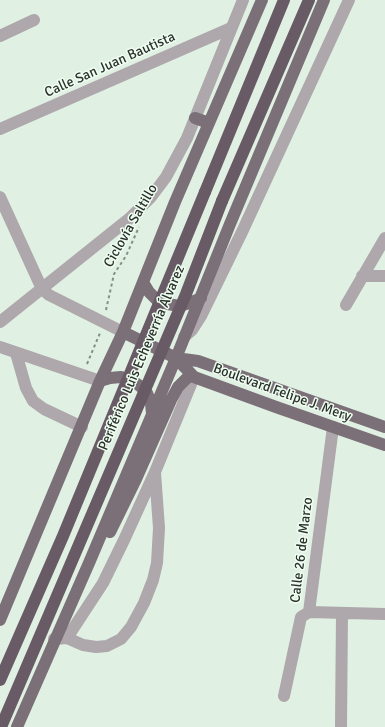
<!DOCTYPE html>
<meta charset="utf-8">
<style>
body{margin:0}
canvas{display:block;background:#e0f0e3}
</style>
<canvas width="385" height="727"></canvas>
<script>
const g = document.querySelector('canvas').getContext('2d');
g.lineJoin = 'round';
function toPath(rows) {
  const path = new Path2D();
  for (const r of rows) {
    path.moveTo(r[0], r[1]);
    for (let i = 2; i < r.length; i += 2) path.lineTo(r[i], r[i + 1]);
  }
  return path;
}
function stroke(path, color, width, dash) {
  g.strokeStyle = color;
  g.lineWidth = width;
  g.lineCap = dash ? 'butt' : 'round';
  g.setLineDash(dash || []);
  g.stroke(path);
}
function label(font, color, halo, rows, align = 'center') {
  g.font = font + ' Signika,sans-serif';
  g.lineWidth = 3;
  g.setLineDash([]);
  g.textBaseline = 'middle';
  g.strokeStyle = halo;
  g.fillStyle = color;
  for (const [text, x, y, turn = 0] of rows) {
    g.save();
    g.translate(x, y);
    g.rotate((+turn || 0) * Math.PI / 180);
    g.textAlign = isNaN(turn) ? turn : align;
    if (halo) g.strokeText(text, 0, 0);
    g.fillText(text, 0, 0);
    g.restore();
  }
}
stroke(toPath([
 [106,310,114,274,126,256,139,227],
 [87,364,100,333]
]), '#848f86', 2, [3, 3]);
stroke(toPath([
 [0,36,34,20],
 [0,129,231,28],
 [0,197,42,289,49,295,123,332],
 [362,276,385,276],
 [346,305,385,238],
 [0,322,130,218,151,197,166,177,187,138,243,0],
 [184,337,192,330,201,316,242,232,349,0],
 [0,347,100,381],
 [16,353,26,388,33,401,44,409,82,427],
 [309,612,333,427],
 [309,612,385,614],
 [67,638,83,645,96,647,107,646,121,639,131,627,144,603,153,580,157,563,159,528,155,473],
 [54,639,67,638,103,583,124,540,155,472,194,377],
 [284,696,301,617,309,612],
 [341,727,342,613]
]), '#aea7ac', 12);
stroke(toPath([
 [195,118,209,123],
 [143,282,149,292,157,300,168,304,179,306,190,303,201,298],
 [123,332,176,358,198,361,385,427],
 [176,358,194,377,276,407,385,445],
 [100,381,110,378,121,377,131,380,140,386,147,393,151,403,152,414],
 [110,532,136,479,171,400,178,387,191,374],
 [0,620,100,381,123,332,175,202,262,0],
 [17,727,89,563,176,358,230,224,324,0]
]), '#7b6f78', 12);
stroke(toPath([
 [205,192,284,0],
 [222,201,309,0]
]), '#685b65', 12);
stroke(toPath([
 [0,680,63,536,205,192],
 [1,727,186,294,222,201]
]), '#685b65', 12);
label('14px', '#2a302b', '#eefdf0', [
 ["Calle San Juan Bautista",110,65,-24],
 ["Ciclovía Saltillo",131,226,-60],
 ["Periférico Luis Echeverría Álvarez",142,358,-67],
 ["Boulevard Felipe J. Mery",282,393,20],
 ["Calle 26 de Marzo",302,550,-83]
]);
</script>
